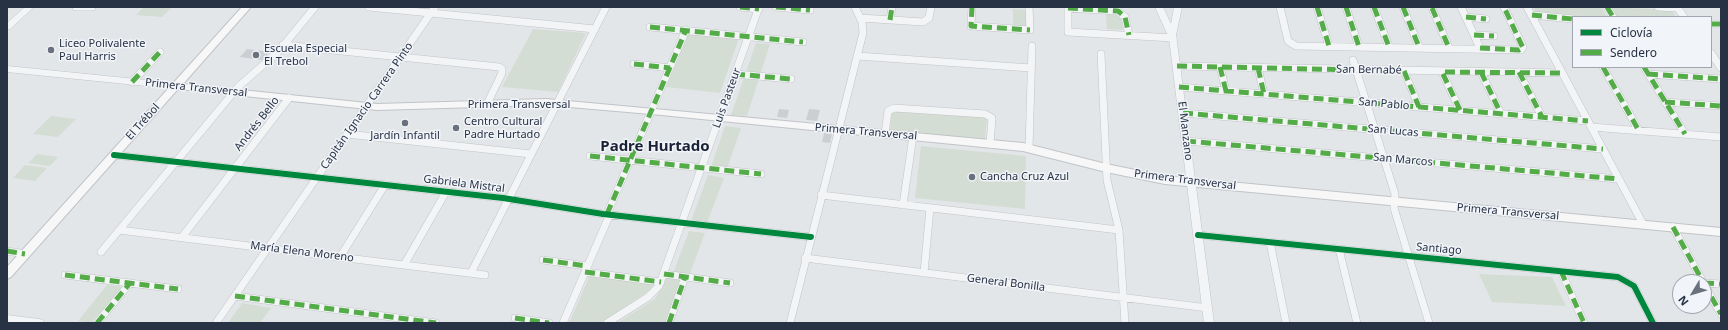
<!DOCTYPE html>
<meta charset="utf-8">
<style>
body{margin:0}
#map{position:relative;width:1728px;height:330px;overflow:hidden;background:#e3e6e9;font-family:"Noto Sans",sans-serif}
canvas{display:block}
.frame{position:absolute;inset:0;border:8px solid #283245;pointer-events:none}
.legend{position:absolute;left:1572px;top:16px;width:140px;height:52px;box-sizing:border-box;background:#f1f4f8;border:1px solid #a1a6b0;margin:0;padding:5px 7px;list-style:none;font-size:12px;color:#283245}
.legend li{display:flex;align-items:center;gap:8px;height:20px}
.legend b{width:20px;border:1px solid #a1a6b0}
.north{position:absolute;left:1672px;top:274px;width:40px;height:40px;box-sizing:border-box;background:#f1f4f8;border:1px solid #a1a6b0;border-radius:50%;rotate:232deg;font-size:11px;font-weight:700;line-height:16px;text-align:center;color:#283245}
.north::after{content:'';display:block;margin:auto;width:14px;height:18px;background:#69717e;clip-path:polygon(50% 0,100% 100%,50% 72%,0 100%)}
</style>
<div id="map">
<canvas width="1728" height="330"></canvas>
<div class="frame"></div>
<ul class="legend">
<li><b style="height:5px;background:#00873e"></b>Ciclovía</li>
<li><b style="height:5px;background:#53ac47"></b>Sendero</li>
</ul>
<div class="north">N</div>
</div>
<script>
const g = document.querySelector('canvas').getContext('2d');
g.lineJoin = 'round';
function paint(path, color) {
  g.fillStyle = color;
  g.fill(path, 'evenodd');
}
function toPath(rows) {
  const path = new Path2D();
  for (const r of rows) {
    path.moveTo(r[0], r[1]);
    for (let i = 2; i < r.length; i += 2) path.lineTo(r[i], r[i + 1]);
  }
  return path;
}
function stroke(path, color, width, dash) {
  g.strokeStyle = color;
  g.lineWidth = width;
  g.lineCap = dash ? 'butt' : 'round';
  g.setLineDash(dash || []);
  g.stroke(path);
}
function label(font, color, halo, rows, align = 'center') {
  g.font = font + ' "Noto Sans",sans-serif';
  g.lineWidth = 3;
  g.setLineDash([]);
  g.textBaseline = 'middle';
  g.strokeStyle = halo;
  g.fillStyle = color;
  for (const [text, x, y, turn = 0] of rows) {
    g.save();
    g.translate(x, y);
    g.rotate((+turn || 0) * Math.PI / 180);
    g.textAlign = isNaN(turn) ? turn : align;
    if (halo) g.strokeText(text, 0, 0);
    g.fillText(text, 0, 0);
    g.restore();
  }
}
paint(toPath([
 [144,7,172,7,162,17,136,15],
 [1533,7,1601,7,1607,17,1537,14],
 [1609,7,1672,10,1676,17,1615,17],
 [1013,9,1028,10,1028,28,1013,27],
 [1106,14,1121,15,1123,30,1107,29],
 [533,29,586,33,558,92,502,87],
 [688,33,739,38,720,93,666,87],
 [756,43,770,44,747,116,731,115],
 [896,109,983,116,987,118,985,139,890,131,892,111],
 [51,116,76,119,58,137,33,134],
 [725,126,741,128,727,169,711,167],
 [921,146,1026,156,1025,209,915,198],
 [37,154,58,157,50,166,28,163],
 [25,165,47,168,35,181,13,178],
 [708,175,724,178,707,223,691,221],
 [689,231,705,233,688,279,672,276],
 [1479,274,1552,277,1566,306,1492,302],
 [590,275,654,284,650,290,600,323,569,323],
 [667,277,681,279,665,323,617,323,655,299],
 [107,285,123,287,91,323,78,321],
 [242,303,271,308,260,323,228,323]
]), '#d4ddd4');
paint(toPath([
 [247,49,271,52,262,60,240,57],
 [779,109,789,110,787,118,777,117],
 [809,109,820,110,817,121,806,120],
 [824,133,832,134,830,143,822,142]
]), '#ccced2');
const minor = toPath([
 [76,7,92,7],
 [369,7,595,29],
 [740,7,759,9],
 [776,7,810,10],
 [972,7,971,26,1030,30,1029,7],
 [1068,7,1068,32,1173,38],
 [1280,7,1288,41,1296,46,1521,50,1523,47,1504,7],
 [1317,7,1329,46],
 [1346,7,1359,47],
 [1374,7,1389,47],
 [1403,7,1419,47],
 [1461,7,1480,48],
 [1527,7,1643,224],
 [1607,7,1613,17],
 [1658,7,1678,8],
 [1677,7,1684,17],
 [1068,8,1118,11,1125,17,1129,35],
 [1432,8,1449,48],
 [1532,15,1573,19],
 [1466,17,1486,19],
 [860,18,923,22,929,18,931,7],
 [890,20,892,7],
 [1711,24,1721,24],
 [650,27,803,42],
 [1474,35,1494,36],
 [283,45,499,67,502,69,502,73,487,104],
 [1711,53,1721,68],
 [1101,54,1107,180,1119,230,1125,323],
 [857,56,1031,68],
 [1353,60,1395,194,1394,208,1429,323],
 [634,64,670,68],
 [1177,66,1562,73],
 [1220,67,1226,91],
 [1603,67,1639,131],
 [1644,67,1685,134],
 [1258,68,1264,94],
 [1404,71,1419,107],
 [1442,72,1460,110],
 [1481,72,1501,114],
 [1519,72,1542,117],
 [735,74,791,79],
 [1648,74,1721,79],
 [132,82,160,52],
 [1179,87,1588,121],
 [1665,102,1721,106],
 [1183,113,1603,149],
 [1591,127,1721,137],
 [347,134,531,154],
 [885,134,888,111,894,108,985,114,992,118,990,144],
 [1186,141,1619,179],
 [1029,148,1032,46],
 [114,155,503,198,603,214,811,237],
 [590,156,761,174],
 [821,195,1119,230],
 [903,205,913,136],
 [607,214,686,30],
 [1673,227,1703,282],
 [119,230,485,275],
 [1198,235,1618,277,1634,286,1653,323],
 [182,237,289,98],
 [1270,242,1286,323],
 [1339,249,1357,323],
 [7,251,25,254],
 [101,252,238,87,278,52,315,7],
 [340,257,385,185],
 [805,258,1208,308],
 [543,260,587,266],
 [404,265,446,192],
 [1561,271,1584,323],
 [585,272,661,282],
 [471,273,606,7],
 [924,273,930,208],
 [664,274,730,283],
 [65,275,178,289],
 [1704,283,1721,284],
 [1704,284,1721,314],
 [235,296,436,323],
 [515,318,549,323],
 [97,323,130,283],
 [216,323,435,7],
 [563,323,610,214],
 [607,323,648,297,659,286,759,7],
 [669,323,685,277],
 [790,323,863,33,862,22,855,7]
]);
const tertiary = toPath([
 [25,7,34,7,10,29,7,30,7,23,25,7],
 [1155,7,1163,7,1171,24,1174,7,1182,7,1176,35,1214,323,1204,323,1169,38,1155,7],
 [7,66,176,83,180,86,176,89,7,72,7,66],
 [7,315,39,319,43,320,44,323,7,323,7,315]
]);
const secondary = toPath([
 [242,7,251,7,183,84,377,104,546,99,1023,143,1106,164,1165,176,1721,228,1721,236,1165,184,1106,172,1023,151,651,114,546,105,377,110,178,89,11,277,7,279,7,267,242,7]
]);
stroke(minor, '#c1c4c7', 8);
stroke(tertiary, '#c1c4c7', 1);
stroke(secondary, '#c1c4c7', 2);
stroke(minor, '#f3f4f6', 7);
paint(tertiary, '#f3f4f6');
paint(secondary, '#f7f7f7');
stroke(toPath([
 [740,7,759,9],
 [776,7,810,10],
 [972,7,971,26,1030,30],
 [1317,7,1329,46],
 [1346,7,1359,47],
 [1374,7,1389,47],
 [1403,7,1419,47],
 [1607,7,1613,17],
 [1068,8,1118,11,1125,17,1129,35],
 [1432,8,1449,48],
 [1532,15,1573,19],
 [1466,17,1486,19],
 [890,20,892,7],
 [1711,24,1721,24],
 [650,27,803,42],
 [1474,35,1494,36],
 [1480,48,1519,50,1523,48,1504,7],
 [634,64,670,68],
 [1177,66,1356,70],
 [1220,67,1226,91],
 [1603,67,1639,131],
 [1644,67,1685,134],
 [1258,68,1264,94],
 [1404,71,1419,107],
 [1481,72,1501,114],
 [1519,72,1542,117],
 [735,74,791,79],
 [1648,74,1721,79],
 [132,82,160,52],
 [1179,87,1588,121],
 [1665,102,1721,106],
 [1460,110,1442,72,1562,73],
 [1183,113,1603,149],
 [1186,141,1619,179],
 [590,156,761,174],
 [607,214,686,30],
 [1673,227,1703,282],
 [7,251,25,254],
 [543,260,587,266],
 [1561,271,1584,323],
 [585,272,661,282],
 [664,274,730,283],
 [65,275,178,289],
 [1704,283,1721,284],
 [1704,284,1721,314],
 [235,296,436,323],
 [515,318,549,323],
 [97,323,130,283],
 [669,323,685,277]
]), '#53ac47', 5, [10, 5]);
stroke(toPath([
 [114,155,503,198,603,214,811,237],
 [1198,235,1618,277,1634,286,1653,323]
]), '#00873e', 6);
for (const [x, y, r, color] of [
 [51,50,4,"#69717e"],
 [256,55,4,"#69717e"],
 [405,123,4,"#69717e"],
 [456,128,4,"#69717e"],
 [972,177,4,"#69717e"]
]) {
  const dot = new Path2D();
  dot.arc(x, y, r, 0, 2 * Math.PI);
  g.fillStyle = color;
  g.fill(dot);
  stroke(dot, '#f1f4f8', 1.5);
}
label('11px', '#283245', '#f1f4f8', [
 ["Liceo Polivalente",59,44],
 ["Paul Harris",59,57],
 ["Escuela Especial",264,49],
 ["El Trebol",264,62],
 ["Centro Cultural",464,122],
 ["Padre Hurtado",464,135],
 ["Jardín Infantil",405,136,"center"],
 ["Cancha Cruz Azul",980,177]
], 'left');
label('11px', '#283245', '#f1f4f8', [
 ["San Bernabé",1369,70,1],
 ["Primera Transversal",196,88,6],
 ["Luis Pasteur",727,98,-70],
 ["San Pablo",1384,104,5],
 ["Primera Transversal",519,105],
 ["Capitán Ignacio Carrera Pinto",367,106,-55],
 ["El Trébol",143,122,-48],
 ["Andrés Bello",257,124,-52],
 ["El Manzano",1185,131,83],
 ["San Lucas",1393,131,5],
 ["Primera Transversal",866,132,5],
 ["San Marcos",1403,160,5],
 ["Primera Transversal",1185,180,7],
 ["Gabriela Mistral",464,184,7],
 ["Primera Transversal",1508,212,5],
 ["Santiago",1439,249,5],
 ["María Elena Moreno",302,252,7],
 ["General Bonilla",1006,283,7]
]);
label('bold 15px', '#1a2336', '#f1f4f8', [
 ["Padre Hurtado",655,147]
]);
</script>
